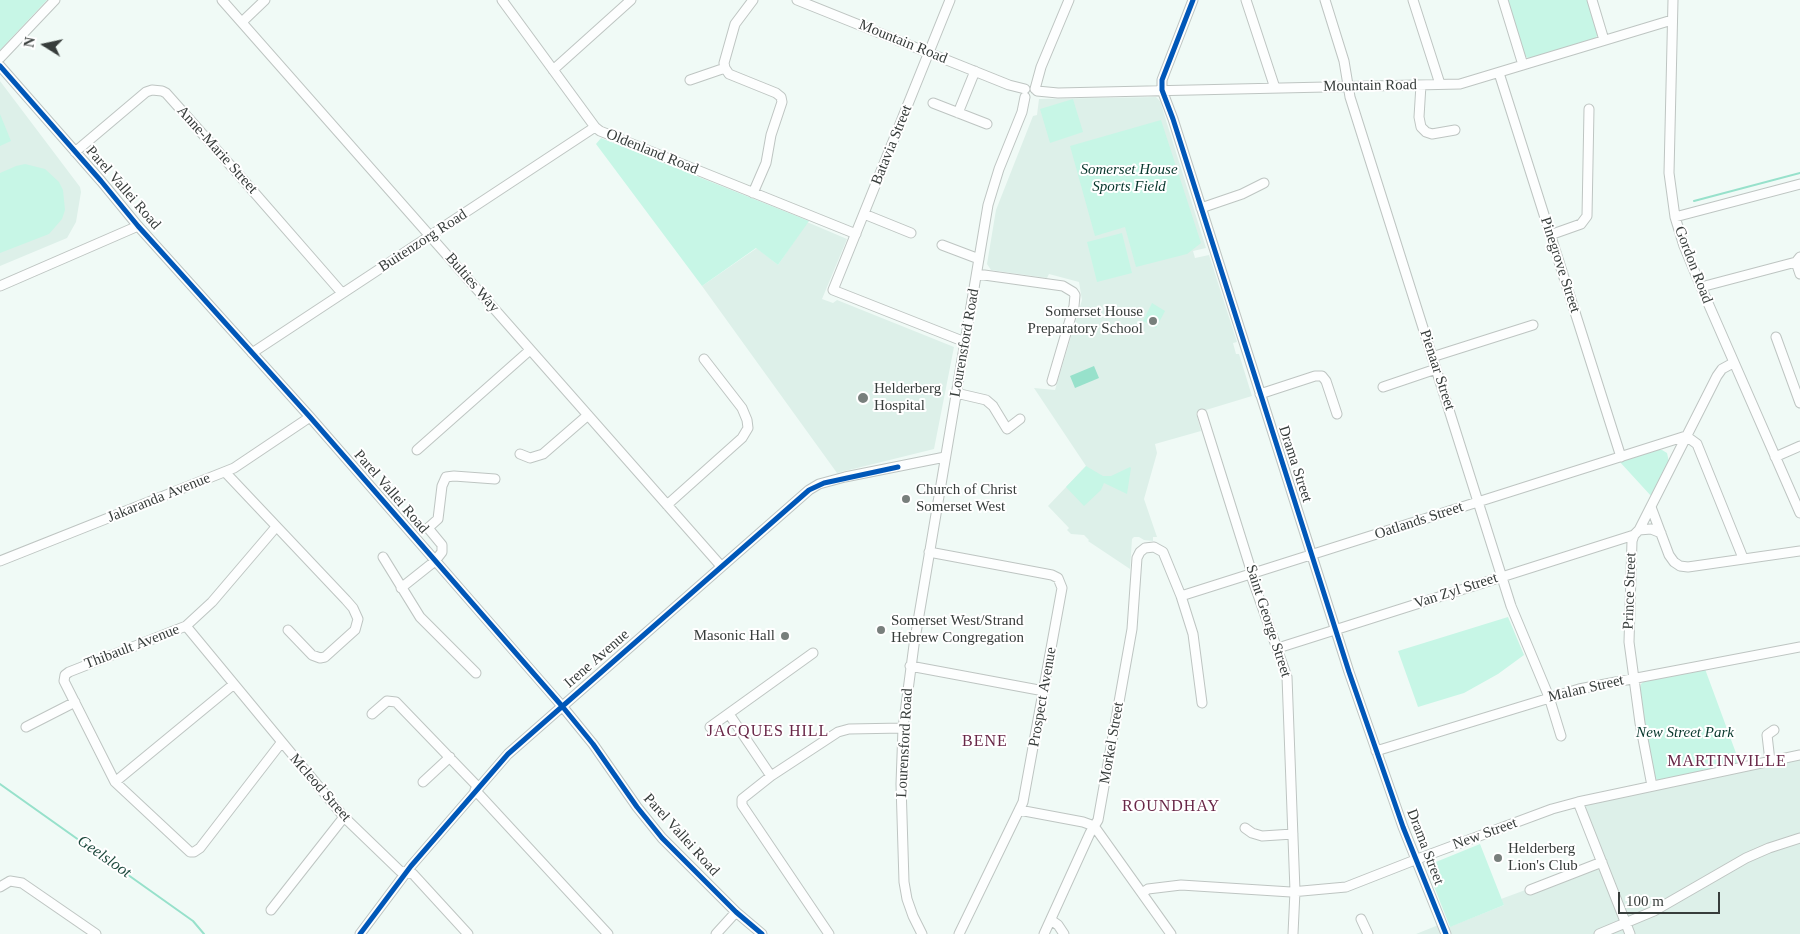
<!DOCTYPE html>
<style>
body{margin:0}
#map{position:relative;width:1800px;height:934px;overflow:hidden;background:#f0faf6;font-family:Georgia,serif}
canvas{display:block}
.north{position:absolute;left:20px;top:20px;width:50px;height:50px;-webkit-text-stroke:4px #fff;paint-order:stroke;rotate:280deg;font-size:14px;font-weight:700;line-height:20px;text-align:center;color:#373d3b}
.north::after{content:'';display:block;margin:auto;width:18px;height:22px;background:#373d3b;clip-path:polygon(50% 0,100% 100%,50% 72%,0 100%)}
.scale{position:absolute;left:1618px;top:892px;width:102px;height:22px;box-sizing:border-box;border:2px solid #373d3b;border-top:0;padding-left:6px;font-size:15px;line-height:18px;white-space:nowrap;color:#373d3b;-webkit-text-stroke:4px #fff;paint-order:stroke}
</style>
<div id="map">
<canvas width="1800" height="934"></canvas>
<div class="north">N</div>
<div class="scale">100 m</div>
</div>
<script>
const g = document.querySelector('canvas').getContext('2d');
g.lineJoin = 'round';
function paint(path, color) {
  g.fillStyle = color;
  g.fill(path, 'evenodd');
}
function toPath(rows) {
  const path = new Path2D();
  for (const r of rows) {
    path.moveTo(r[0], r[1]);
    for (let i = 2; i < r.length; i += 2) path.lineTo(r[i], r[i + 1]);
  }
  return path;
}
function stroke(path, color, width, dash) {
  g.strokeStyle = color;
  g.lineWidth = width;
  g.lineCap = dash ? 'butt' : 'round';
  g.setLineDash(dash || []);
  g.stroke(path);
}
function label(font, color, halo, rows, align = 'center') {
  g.font = font + ' Georgia,serif';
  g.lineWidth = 4;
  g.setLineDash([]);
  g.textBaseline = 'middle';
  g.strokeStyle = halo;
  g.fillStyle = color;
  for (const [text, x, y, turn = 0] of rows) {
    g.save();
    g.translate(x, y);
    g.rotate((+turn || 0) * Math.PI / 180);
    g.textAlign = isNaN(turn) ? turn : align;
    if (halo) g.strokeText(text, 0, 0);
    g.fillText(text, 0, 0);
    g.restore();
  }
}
paint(toPath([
 [0,81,80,187,81,192,76,222,67,238,0,266],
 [1156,97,1160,101,1206,248,1193,251,1195,258,1209,255,1237,342,1233,343,1236,354,1239,354,1252,396,1196,413,1201,431,1155,444,1157,453,1144,499,1157,537,1153,537,1153,541,1144,540,1139,537,1134,537,1132,539,1130,569,1088,541,1089,540,1084,535,1071,534,1067,530,1069,528,1048,506,1086,466,1034,388,1055,390,1082,300,1079,282,1049,274,1047,278,991,270,987,264,996,210,1033,116,1037,115,1039,99],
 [807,222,847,239,822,299,833,303,837,300,954,347,934,449,837,473,702,286,757,248,778,265],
 [1800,755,1800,934,1416,934,1441,924,1444,929,1504,905,1501,899,1601,862,1578,802]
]), '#ddf0e9');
paint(toPath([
 [0,0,47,0,0,50],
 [1507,0,1588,0,1598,33,1597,36,1594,40,1529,59,1524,55],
 [1073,99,1083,132,1050,143,1040,109],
 [0,114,11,141,0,146],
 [1161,120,1201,243,1187,254,1136,267,1125,227,1095,236,1070,146],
 [601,138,809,221,778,265,756,248,702,286,596,144],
 [25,164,45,169,59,182,63,190,65,210,62,219,49,234,0,253,0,173,16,166],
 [1122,233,1132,273,1097,282,1087,242],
 [1152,303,1165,311,1156,328,1143,321],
 [1657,450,1662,450,1667,453,1669,462,1652,497,1619,461],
 [1086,466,1103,476,1111,476,1130,467,1131,468,1127,494,1104,483,1101,490,1084,506,1066,487],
 [1508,617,1524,655,1498,674,1464,693,1418,707,1398,651],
 [1705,669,1740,764,1658,781,1654,776,1643,715,1640,688,1641,684,1645,680],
 [1480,844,1504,905,1450,927,1426,866]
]), '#c7f6e6');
paint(toPath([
 [1094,366,1099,378,1075,388,1070,376]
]), '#97e1cb');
stroke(toPath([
 [1694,201,1800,173],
 [0,784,193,921,204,934]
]), '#97e1cb', 2);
const minor = toPath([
 [222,0,721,566],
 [502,0,595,127,600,131,856,234],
 [753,0,735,24,724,63,725,68,729,74,776,93,781,97,782,102,771,135,766,163,753,193],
 [797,0,1009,85,1025,89],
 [950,0,833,290,965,342],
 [1193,0,1162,80,1162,90,1173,119,1349,672,1403,827,1446,934],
 [1246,0,1275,88],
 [1325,0,1344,61,1350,97,1511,606,1549,697,1561,736],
 [1413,0,1440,84],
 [1503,0,1523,65],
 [1592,0,1604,40],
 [1673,0,1669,173,1675,217,1684,246,1701,287,1800,513],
 [242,22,265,0],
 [0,58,55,0],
 [0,66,101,181,138,226,310,417,562,706,593,744,637,807,662,838,736,912,762,934],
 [553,70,631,0],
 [1499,73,1621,457],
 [690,80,725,68],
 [1421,85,1419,117,1421,127,1426,132,1432,134,1455,130],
 [1035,89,1041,67,1069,0],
 [1037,91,1058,93,1460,84,1672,20],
 [933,103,987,124],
 [958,113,975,71],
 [75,152,146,92,152,90,162,91,166,93,239,175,342,293],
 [1201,208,1242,194,1264,183],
 [864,214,911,233],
 [1675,217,1800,184],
 [1550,235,1581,224,1587,216,1589,109],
 [942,245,979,259],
 [1796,262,1800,274],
 [977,274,1063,286,1073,292,1075,295,1074,306,1052,381],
 [0,286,138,226],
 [1701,287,1796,262,1800,257],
 [1776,337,1800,403],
 [252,353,595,127],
 [1432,357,1533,325],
 [1383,387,1436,369],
 [956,393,986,400,993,406,1007,429,1020,419],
 [1260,394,1315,376,1322,376,1326,381,1337,414],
 [1202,414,1251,570,1252,578,1287,677,1295,891,1293,934],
 [417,450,530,350],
 [520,454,530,458,543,454,588,415],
 [1775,457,1800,446],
 [225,472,346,600,353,608,358,619,355,630,325,657,320,658,312,655,288,630],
 [667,505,742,438,748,428,747,420,742,408,704,359],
 [1651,507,1669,555,1674,562,1680,566,1688,567,1800,551],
 [276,527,212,602,186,626,69,672,65,675,64,681,115,782,190,852,194,852,200,848,281,743],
 [1639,530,1651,529,1661,533],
 [929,552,1052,575,1058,578,1062,588,1023,802,959,934],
 [383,557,420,617,476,673],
 [0,561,234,468,310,417],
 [401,588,435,561,442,552,442,545,428,528,438,519,442,486,446,477,454,476,495,479],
 [1181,596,1686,436,1697,444,1743,558],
 [186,626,344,817,400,871,413,874,468,934],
 [1278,648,1634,535],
 [910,666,1044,691],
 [372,714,387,701,396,702,478,787],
 [729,714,771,776],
 [26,727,75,702],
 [710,727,813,653],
 [1376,751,1579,689,1800,647],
 [1770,761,1767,735,1774,730],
 [115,782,234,684],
 [423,782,450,757],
 [1652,786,1640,723,1629,642,1632,541,1634,535,1639,530,1717,376,1722,369,1733,363],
 [475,790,608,934],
 [1578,802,1630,934],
 [1019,810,1083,822,1094,826,1171,934],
 [1245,828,1252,833,1262,836,1293,834],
 [0,887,10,881,22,883,96,934],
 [1530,890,1602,862],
 [1142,893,1148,889,1181,885,1291,892,1346,887,1420,858,1552,809,1578,802,1800,755],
 [271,910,344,817],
 [1361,919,1368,934],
 [1051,920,1058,925,1064,934],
 [360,934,411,866,508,754,809,490,819,484,845,477,945,457],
 [716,934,736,912],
 [829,934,742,805,742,799,771,776,838,732,849,729,903,728],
 [922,934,913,916,907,899,904,882,901,784,903,728,914,645,988,205,999,169,1022,112,1025,97],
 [1044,934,1090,833,1098,820,1132,629,1137,558,1140,552,1145,548,1154,547,1163,552,1181,596,1193,634,1202,703],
 [1599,934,1654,911,1746,858,1769,848,1800,838]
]);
stroke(minor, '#bec5c2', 11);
stroke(minor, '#fdfefe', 9);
stroke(toPath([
 [1193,0,1162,80,1162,90,1173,119,1349,672,1403,827,1446,934],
 [0,66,101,181,138,226,310,417,562,706,593,744,637,807,662,838,736,912,762,934],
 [360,934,411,866,508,754,809,490,824,483,898,467]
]), '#0057b8', 5);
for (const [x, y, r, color] of [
 [1153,321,5,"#787f7c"],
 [863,398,6,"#787f7c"],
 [906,499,5,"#787f7c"],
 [881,630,5,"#787f7c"],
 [785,636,5,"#787f7c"],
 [1498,858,5,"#787f7c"]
]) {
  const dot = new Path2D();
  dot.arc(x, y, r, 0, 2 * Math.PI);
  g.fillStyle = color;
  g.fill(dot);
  stroke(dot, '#fff', 2);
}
label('15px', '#373d3b', '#fff', [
 ["Mountain Road",903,42,22],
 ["Mountain Road",1370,86,-1],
 ["Batavia Street",892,145,-68],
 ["Anne-Marie Street",217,150,48],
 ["Oldenland Road",652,152,22],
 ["Parel Vallei Road",123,188,49],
 ["Buitenzorg Road",423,241,-33],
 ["Pinegrove Street",1560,265,72],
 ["Gordon Road",1693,265,69],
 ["Bulties Way",472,283,49],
 ["Lourensford Road",965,343,-80],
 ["Pienaar Street",1437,370,72],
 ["Drama Street",1295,464,72],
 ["Parel Vallei Road",391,492,49],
 ["Jakaranda Avenue",159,498,-22],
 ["Oatlands Street",1419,521,-18],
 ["Van Zyl Street",1456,591,-18],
 ["Prince Street",1630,591,-88],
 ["Saint George Street",1268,621,72],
 ["Thibault Avenue",132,647,-21],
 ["Irene Avenue",597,659,-41],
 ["Malan Street",1586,689,-13],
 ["Prospect Avenue",1043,697,-80],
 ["Lourensford Road",905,743,-87],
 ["Morkel Street",1112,743,-80],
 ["Mcleod Street",320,788,49],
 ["New Street",1485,834,-20],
 ["Parel Vallei Road",681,835,48],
 ["Drama Street",1425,847,69]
]);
label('italic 15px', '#07372c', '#fff', [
 ["Somerset House",1129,170],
 ["Sports Field",1129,187],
 ["New Street Park",1685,733]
]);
label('15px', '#373d3b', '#fff', [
 ["Somerset House",1143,312,"right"],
 ["Preparatory School",1143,329,"right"],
 ["Helderberg",874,389],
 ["Hospital",874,406],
 ["Church of Christ",916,490],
 ["Somerset West",916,507],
 ["Somerset West/Strand",891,621],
 ["Hebrew Congregation",891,638],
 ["Masonic Hall",775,636,"right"],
 ["Helderberg",1508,849],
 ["Lion's Club",1508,866]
], 'left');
g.letterSpacing = '1px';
label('16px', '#682747', '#fff', [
 ["JACQUES HILL",768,732],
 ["BENE",985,742],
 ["MARTINVILLE",1727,762],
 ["ROUNDHAY",1171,807]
]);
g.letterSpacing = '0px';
label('italic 16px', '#1d493d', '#fff', [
 ["Geelsloot",104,857,35]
]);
</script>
